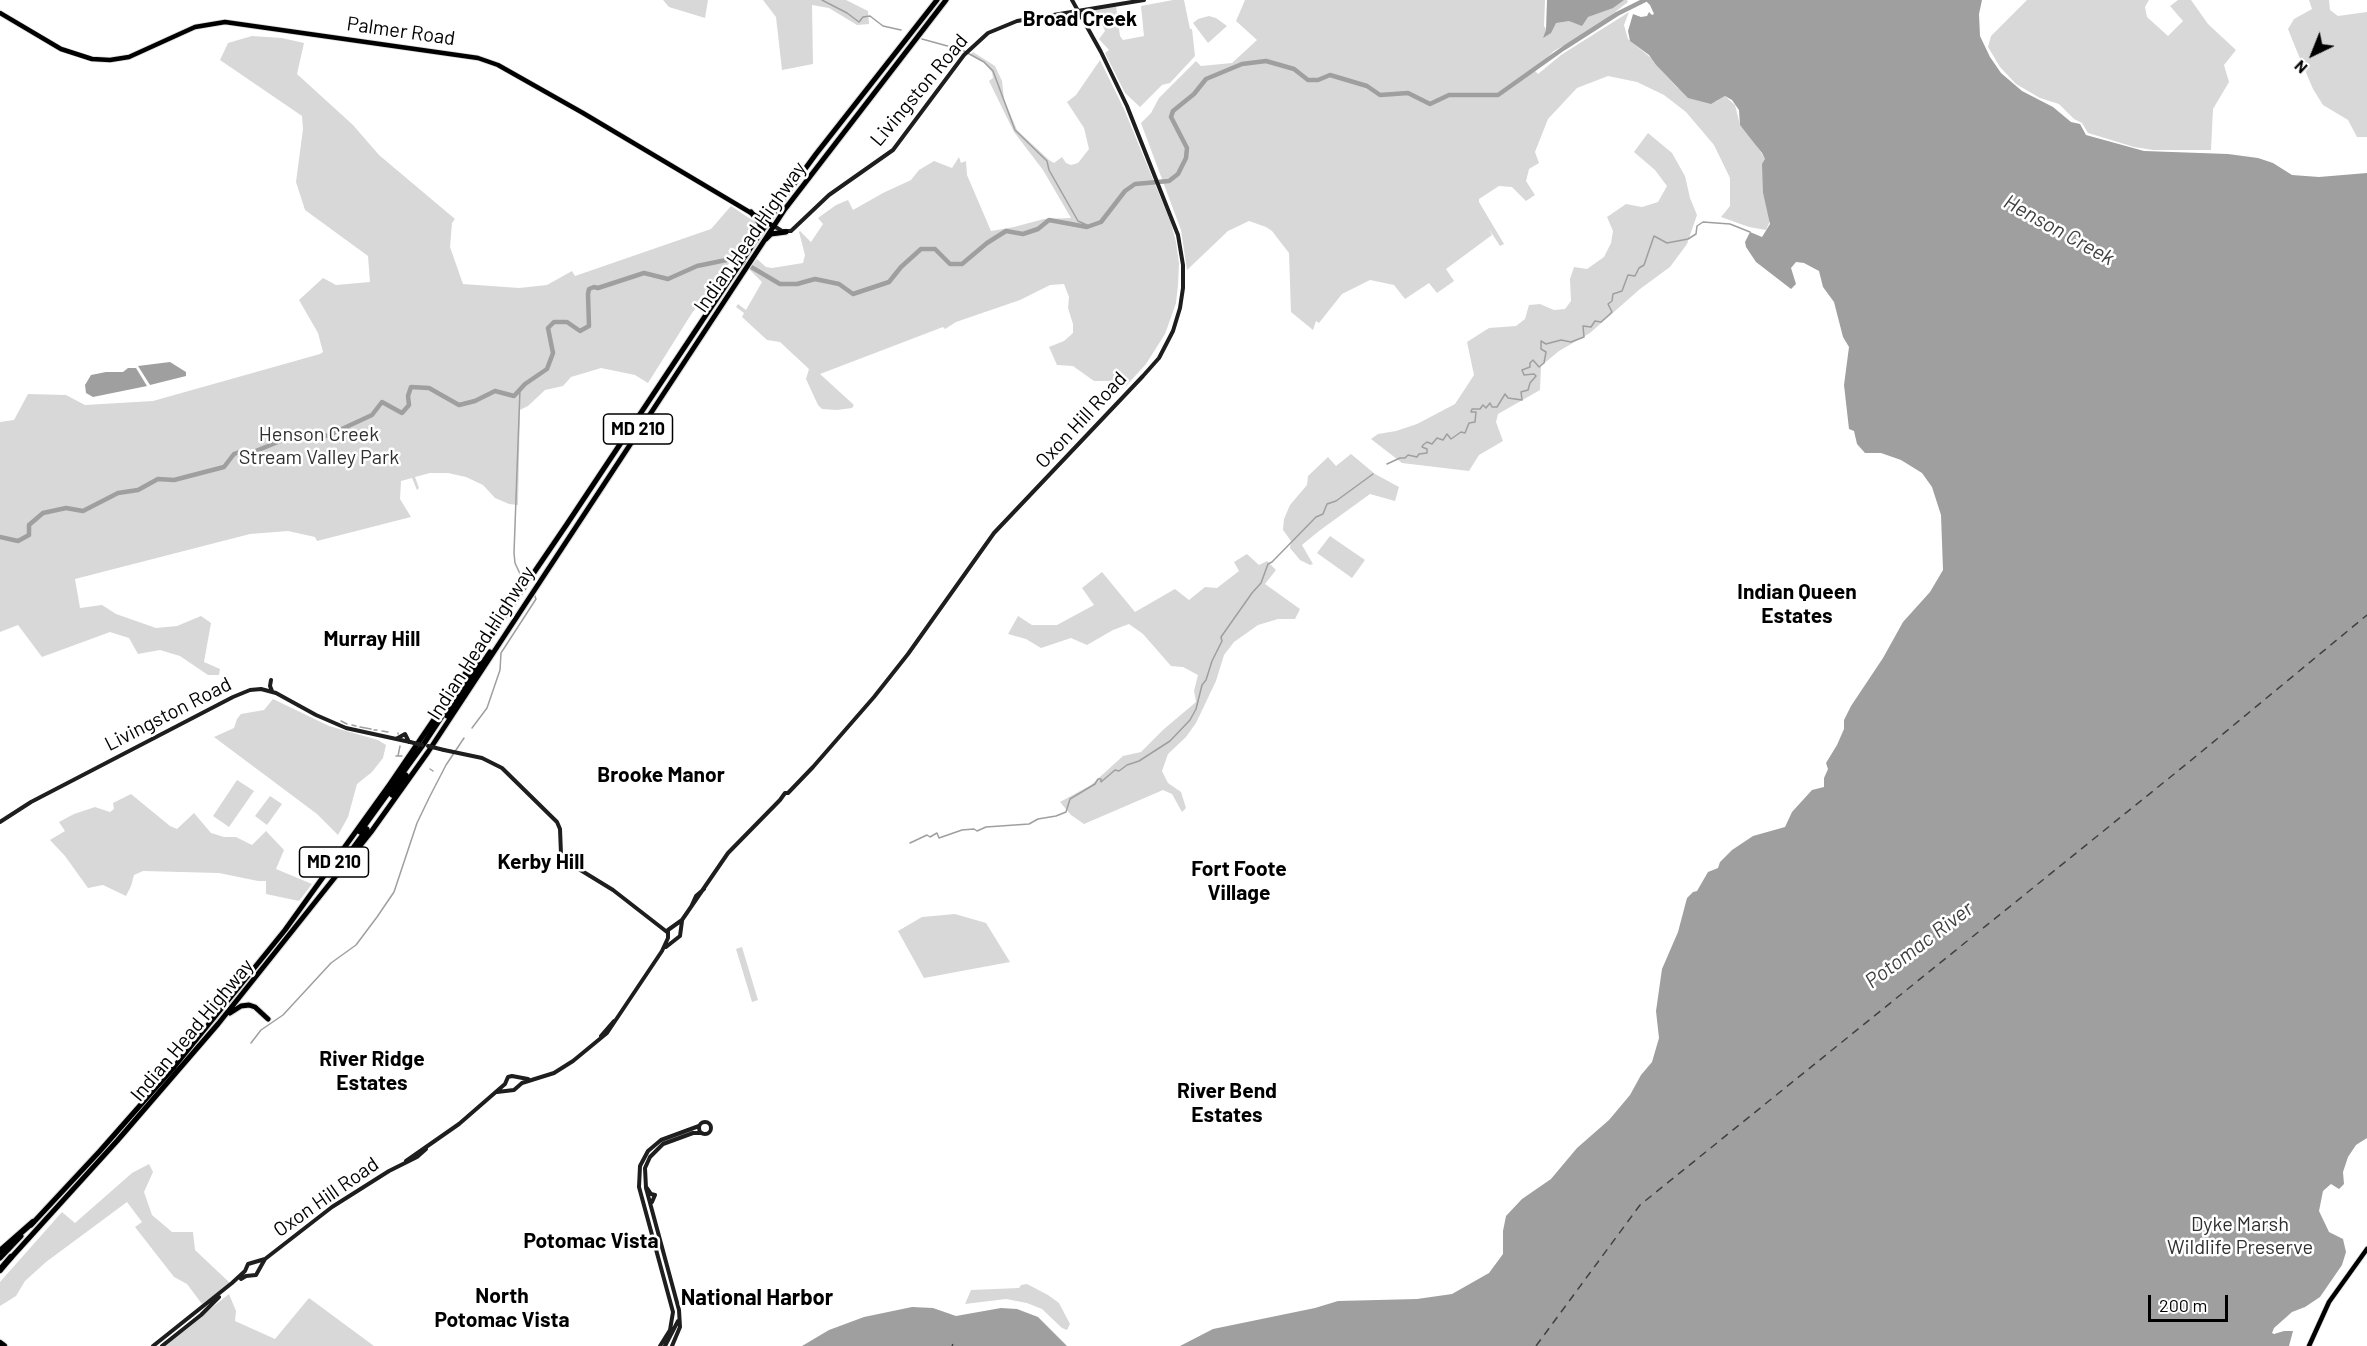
<!DOCTYPE html>
<style>
body{margin:0}
#map{position:relative;width:2367px;height:1346px;overflow:hidden;background:#fff;font-family:Barlow,sans-serif}
canvas{display:block}
.north{position:absolute;left:2283px;top:24px;width:60px;height:60px;-webkit-text-stroke:4px #fff;paint-order:stroke;rotate:223deg;font-size:16px;font-weight:700;line-height:24px;text-align:center;color:#000}
.north::after{content:'';display:block;margin:auto;width:21px;height:27px;background:#000;clip-path:polygon(50% 0,100% 100%,50% 72%,0 100%)}
.scale{position:absolute;left:2148px;top:1295px;width:80px;height:27px;box-sizing:border-box;border:3px solid #000;border-top:0;padding-left:8px;font-size:18px;line-height:21px;white-space:nowrap;color:#000;-webkit-text-stroke:4px #fff;paint-order:stroke}
</style>
<div id="map">
<canvas width="2367" height="1346"></canvas>
<div class="north">N</div>
<div class="scale">200 m</div>
</div>
<script>
const g = document.querySelector('canvas').getContext('2d');
g.lineJoin = 'round';
function paint(path, color) {
  g.fillStyle = color;
  g.fill(path, 'evenodd');
}
function toPath(rows) {
  const path = new Path2D();
  for (const r of rows) {
    if (r.length === 3) {
      path.moveTo(r[0] + r[2], r[1]);
      path.arc(r[0], r[1], r[2], 0, 2 * Math.PI);
      continue;
    }
    path.moveTo(r[0], r[1]);
    for (let i = 2; i < r.length; i += 2) path.lineTo(r[i], r[i + 1]);
  }
  return path;
}
function stroke(path, color, width, dash) {
  g.strokeStyle = color;
  g.lineWidth = width;
  g.lineCap = dash ? 'butt' : 'round';
  g.setLineDash(dash || []);
  g.stroke(path);
}
function label(font, color, halo, rows, align = 'center') {
  g.font = font + ' Barlow,sans-serif';
  g.lineWidth = 5;
  g.setLineDash([]);
  g.textBaseline = 'middle';
  g.strokeStyle = halo;
  g.fillStyle = color;
  for (const [text, x, y, turn = 0] of rows) {
    g.save();
    g.translate(x, y);
    g.rotate((+turn || 0) * Math.PI / 180);
    g.textAlign = isNaN(turn) ? turn : align;
    if (halo) g.strokeText(text, 0, 0);
    g.fillText(text, 0, 0);
    g.restore();
  }
}
paint(toPath([
 [663,0,708,0,705,18,669,7],
 [763,0,846,0,868,11,869,24,857,25,829,8,812,5,813,64,782,70,776,17],
 [1173,0,1184,0,1190,29,1192,29,1195,56,1170,83,1162,85,1140,107,1125,93,1105,53,1109,50,1099,39,1105,31,1095,9,1116,6,1120,36,1123,40,1144,36,1141,6],
 [1245,0,1545,0,1544,26,1546,29,1553,22,1586,18,1619,0,1627,0,1628,2,1593,29,1554,51,1534,70,1538,74,1561,55,1629,12,1624,25,1628,39,1651,58,1656,65,1678,88,1715,102,1725,96,1735,105,1740,125,1750,135,1765,159,1763,193,1770,221,1766,230,1749,227,1721,217,1730,206,1730,178,1714,145,1686,112,1664,95,1637,82,1608,76,1577,88,1548,119,1535,152,1539,163,1529,169,1526,181,1535,195,1526,201,1512,187,1499,186,1479,199,1479,202,1504,244,1500,246,1489,229,1492,235,1446,269,1454,281,1437,293,1429,283,1405,299,1394,285,1370,280,1342,294,1319,323,1316,321,1313,330,1291,312,1289,253,1272,231,1266,227,1249,221,1228,231,1187,270,1181,230,1141,123,1151,113,1159,98,1196,61,1201,66,1232,63,1257,40,1236,21],
 [2027,0,2149,0,2145,7,2147,17,2168,36,2183,21,2170,6,2178,0,2191,0,2208,24,2236,50,2224,65,2229,82,2213,109,2211,150,2153,150,2134,147,2098,136,2088,133,2082,123,2074,119,2059,104,2040,98,2016,84,2000,67,1988,47,1991,36],
 [2309,0,2329,0,2330,10,2338,16,2367,12,2367,137,2357,137,2348,120,2323,105,2313,89,2296,49,2288,29,2294,19,2312,9],
 [1209,16,1216,18,1227,26,1208,43,1193,23,1198,19],
 [252,36,282,38,304,43,297,74,353,125,379,155,455,219,452,223,450,247,463,284,519,288,547,285,572,271,575,276,711,229,731,206,755,222,754,230,692,313,648,383,635,375,601,368,571,377,563,386,545,390,528,406,520,410,518,505,509,504,495,498,483,485,466,477,448,473,430,473,415,477,419,488,417,490,412,478,401,481,400,499,411,517,317,541,315,537,288,531,250,534,75,579,80,608,102,605,116,614,156,628,177,626,201,616,211,623,204,662,220,669,219,675,208,675,180,656,160,650,138,654,129,638,110,632,42,657,18,625,0,632,0,422,14,420,28,394,66,395,85,405,153,401,320,354,323,352,318,333,299,300,323,278,336,285,370,282,368,256,305,210,296,182,303,129,302,116,220,60,228,43],
 [973,52,995,66,1002,81,1004,99,1017,130,1049,160,1054,163,1062,157,1066,163,1071,165,1078,163,1089,149,1084,128,1067,102,1076,95,1100,60,1124,109,1171,223,1176,242,1179,263,1178,285,1176,303,1165,334,1146,364,1126,386,1111,381,1094,381,1073,366,1057,365,1049,347,1064,341,1073,333,1073,324,1068,308,1069,297,1064,284,1050,285,1020,300,956,322,945,329,943,327,820,374,854,405,852,408,837,410,822,409,818,405,806,379,809,369,780,342,767,340,742,317,744,313,736,307,738,304,746,310,762,282,749,269,757,259,766,267,772,268,803,263,805,255,799,232,800,231,811,242,823,224,818,218,836,205,848,200,853,210,883,193,911,180,919,170,934,161,952,168,959,157,961,163,966,161,967,175,991,231,1014,227,1044,219,1071,218,1043,170,1014,132,989,81,993,78,992,72,983,62,970,55],
 [1648,133,1672,153,1685,176,1690,198,1697,215,1687,244,1670,267,1640,289,1590,333,1559,351,1541,366,1540,390,1498,414,1496,422,1503,441,1479,455,1469,471,1402,463,1371,439,1378,434,1396,431,1417,424,1455,404,1474,375,1467,342,1489,328,1516,326,1525,319,1529,305,1540,304,1554,310,1565,309,1571,301,1570,279,1574,267,1587,269,1604,257,1611,243,1613,231,1607,217,1626,204,1642,207,1658,202,1667,186,1655,170,1634,152],
 [1351,454,1375,474,1399,487,1395,501,1370,494,1319,531,1302,545,1313,564,1310,565,1300,560,1290,548,1291,541,1283,530,1284,519,1290,505,1307,485,1308,476,1328,457,1336,466],
 [1330,536,1365,560,1352,578,1317,553],
 [1247,554,1259,565,1267,561,1276,570,1265,584,1300,609,1295,619,1278,619,1258,625,1234,642,1224,655,1216,681,1196,723,1186,737,1168,754,1162,771,1168,783,1181,792,1186,808,1182,812,1172,794,1163,790,1084,824,1071,815,1060,802,1091,785,1123,756,1141,752,1164,729,1196,702,1194,691,1198,675,1183,667,1171,666,1143,634,1129,624,1113,630,1087,645,1071,638,1041,648,1026,639,1008,634,1018,616,1032,625,1057,625,1094,605,1082,588,1102,572,1135,612,1175,589,1189,600,1205,587,1217,588,1239,571,1234,562],
 [273,699,329,726,378,740,386,745,383,758,372,772,357,784,348,817,338,835,317,814,214,737,234,728,237,719,241,714,264,710],
 [237,780,254,791,229,827,213,816],
 [131,794,170,826,177,829,194,813,211,833,224,837,236,837,252,845,266,831,284,850,276,869,312,884,299,901,266,894,266,881,258,881,219,873,143,871,134,875,131,886,126,896,103,885,88,888,65,856,50,840,65,831,59,822,74,814,95,807,110,812,114,809,113,803],
 [270,796,282,804,267,825,255,816],
 [955,914,986,923,1010,962,924,978,898,931,922,917],
 [742,947,758,1000,752,1002,736,949],
 [149,1164,153,1172,144,1192,152,1215,172,1232,193,1232,195,1250,230,1283,202,1304,187,1284,174,1277,135,1227,142,1222,127,1202,46,1262,25,1281,16,1296,0,1306,0,1282,62,1212,75,1223,132,1173],
 [1027,1284,1048,1295,1059,1303,1070,1324,1067,1330,1062,1328,1042,1309,1027,1303,1006,1299,965,1304,971,1290,1019,1288,1021,1285],
 [229,1294,236,1311,235,1321,275,1339,309,1298,374,1346,163,1346]
]), '#d8d8d8');
paint(toPath([
 [1547,0,1624,0,1613,8,1588,17,1582,26,1569,21,1556,23,1551,33,1543,38,1546,30],
 [1645,0,1982,0,1979,14,1980,36,1990,57,2001,73,2022,91,2053,107,2071,122,2080,124,2086,135,2144,151,2228,154,2258,158,2273,163,2292,175,2319,177,2367,173,2367,1138,2356,1145,2348,1157,2343,1172,2344,1184,2339,1189,2331,1184,2323,1191,2319,1211,2329,1232,2343,1239,2346,1252,2342,1265,2320,1297,2305,1307,2292,1312,2274,1328,2272,1333,2274,1334,2284,1331,2293,1331,2289,1346,1180,1346,1213,1329,1315,1308,1338,1301,1417,1299,1452,1294,1489,1273,1503,1254,1503,1231,1506,1216,1522,1199,1551,1179,1577,1148,1609,1120,1630,1095,1641,1075,1652,1062,1659,1038,1656,1011,1662,969,1678,932,1687,898,1693,892,1697,891,1708,872,1718,868,1720,862,1732,850,1753,836,1785,827,1792,812,1812,790,1824,787,1824,778,1828,769,1826,763,1837,745,1844,729,1844,720,1851,706,1883,658,1903,622,1930,592,1943,570,1941,515,1932,487,1922,473,1901,460,1881,453,1865,453,1857,444,1854,431,1849,429,1844,385,1849,347,1843,337,1834,302,1823,287,1819,271,1804,263,1796,262,1791,268,1796,284,1791,289,1756,262,1746,247,1745,242,1750,232,1762,237,1770,224,1763,193,1762,164,1765,159,1762,153,1740,125,1739,110,1732,100,1725,96,1711,104,1688,98,1656,65,1649,55,1630,41,1628,31,1633,14,1641,17,1647,16,1649,12,1652,15,1654,14,1650,5],
 [170,362,186,372,186,376,150,385,138,366],
 [128,368,136,368,147,386,93,397,86,393,85,385,91,375,106,372,123,372],
 [912,1307,933,1308,956,1316,1001,1308,1017,1309,1038,1317,1067,1346,802,1346,829,1330,864,1317]
]), '#9f9f9f');
stroke(toPath([
 [822,0,847,13,859,22,863,17,870,16,883,26,901,30],
 [922,39,962,50,984,62,993,71,1015,130,1047,161,1049,170,1078,221,1089,226],
 [520,389,514,553,515,563,521,576],
 [1387,464,1400,458,1405,458,1408,455,1417,457,1419,454,1427,453,1427,449,1422,447,1423,445,1427,442,1432,444,1437,438,1443,440,1447,434,1451,439,1461,432,1465,433,1469,423,1475,422,1476,412,1471,412,1472,409,1480,409,1483,405,1486,408,1490,403,1492,407,1497,407,1505,394,1508,398,1522,400,1521,392,1528,390,1530,383,1536,376,1534,374,1524,375,1522,370,1530,367,1530,363,1533,360,1539,367,1544,363,1546,352,1541,349,1541,341,1546,344,1561,340,1571,342,1584,337,1583,326,1591,327,1595,321,1601,322,1609,315,1612,312,1608,304,1612,301,1613,294,1622,291,1628,275,1635,276,1639,268,1644,265,1654,236,1667,243,1688,239,1696,234,1697,226,1703,222,1730,224,1750,232],
 [341,721,347,724],
 [352,725,356,726],
 [360,727,371,729],
 [472,728,487,708,500,670,501,653,536,599,534,594],
 [374,730,377,730],
 [382,731,388,732],
 [398,733,398,734],
 [396,756,402,756],
 [398,756,400,746],
 [430,769,433,771],
 [910,843,927,835,930,837,937,833,939,838,962,830,974,829,977,831,986,827,1029,824,1038,819,1056,816,1066,812,1070,799,1095,784,1098,779,1101,779,1101,782,1115,770,1119,771,1127,765,1139,761,1170,741,1190,720,1196,709,1202,685,1206,680,1212,661,1222,641,1221,637,1252,593,1261,583,1268,564,1272,562,1316,517,1323,514,1327,504,1336,501,1373,474],
 [251,1043,261,1030,283,1015,331,963,356,945,377,917,394,892,417,823,429,798,446,765,464,738]
]), '#9f9f9f', 1.5);
stroke(toPath([
 [0,537,18,541,29,535,29,525,43,513,66,508,83,511,118,493,138,490,158,479,174,480,224,467,234,454,242,451,251,453,295,435,319,438,329,435,372,415,382,402,402,413,409,405,408,396,411,387,429,388,459,405,475,401,495,391,514,396,525,384,547,369,553,353,548,328,554,322,567,322,580,331,589,326,588,294,589,289,594,287,598,288,644,273,668,279,697,266,736,258,780,284,797,284,815,279,839,284,853,294,889,282,901,267,921,249,935,249,950,264,962,264,987,243,1006,231,1023,234,1038,229,1049,220,1087,227,1101,222,1125,191,1135,184,1169,181,1178,174,1186,158,1187,148,1171,117,1173,111,1194,94,1206,79,1242,64,1266,61,1294,69,1308,80,1318,80,1330,75,1367,86,1380,95,1408,93,1430,104,1449,95,1498,95,1564,48,1617,14,1645,0]
]), '#9f9f9f', 4.5);
stroke(toPath([
 [952,1346,953,1344],
 [1536,1346,1640,1205,2189,762,2367,615]
]), '#404040', 1.5, [8, 6]);
const primary = toPath([
 [0,13,61,49,92,59,110,60,129,57,195,27,225,22,478,58,498,65,583,113,773,226],
 [2309,1346,2329,1302,2367,1249]
]);
const trunk = toPath([
 [751,212,760,224,760,230],
 [766,239,771,234,786,232],
 [447,716,490,652],
 [392,795,406,775],
 [360,832,423,745,478,662],
 [353,848,367,829],
 [230,1013,241,1006,249,1005,255,1007,268,1019],
 [31,1225,99,1152,174,1067,285,930,390,784,567,524,783,199,816,154,937,0],
 [0,1258,21,1236],
 [9,1260,117,1141,218,1024,371,832,428,752,785,209,946,0]
]);
const motorway = toPath([
 [0,1251,33,1222],
 [0,1270,11,1257],
 [0,1343,4,1346]
]);
stroke(primary, '#dbdbdb', 6);
stroke(trunk, '#dbdbdb', 7);
stroke(motorway, '#dbdbdb', 8);
stroke(toPath([
 [774,226,782,231,791,231,829,195,893,150,964,55,988,33,1017,21,1144,0],
 [271,680,270,686,272,691],
 [396,739,405,734,409,742],
 [444,750,482,758,502,768,557,822,560,829,561,854,564,860,613,890,667,932],
 [0,822,31,802,233,697,250,690,261,689,276,693,316,715,346,728,410,742],
 [691,907,696,896,704,889],
 [668,937,668,930,682,920,728,853,780,800,785,793,788,793,813,767,874,697,908,654,994,533,1143,376,1159,358,1173,331,1180,308,1183,288,1183,265,1178,235,1127,106,1101,52,1072,0],
 [666,947,680,936,682,921],
 [601,1036,614,1021],
 [497,1092,514,1090,522,1083,554,1073,573,1061,607,1033,662,951,668,938],
 [705,1128,6],
 [406,1161,459,1124,505,1084,508,1077,512,1076,528,1079],
 [647,1188,651,1194,655,1195,652,1202],
 [241,1279,246,1276,256,1275,265,1259],
 [153,1346,232,1283,245,1271,248,1264,265,1259,332,1207,389,1171,417,1157,426,1149],
 [162,1346,201,1315,219,1297],
 [660,1346,670,1330,673,1312,639,1187,640,1166,648,1151,661,1140,699,1126],
 [665,1346,678,1321],
 [672,1346,680,1327,679,1310,646,1188,645,1168,650,1157,663,1144,693,1133,702,1133]
]), '#1e1e1e', 4);
stroke(primary, '#000', 4.5);
stroke(trunk, '#000', 5);
stroke(motorway, '#000', 6);
stroke(toPath([
 [410,742,422,745],
 [428,746,444,750]
]), '#1e1e1e', 4);
for (const [x, y, w] of [
 [638,429,69],
 [334,862,69]
]) {
  const box = new Path2D();
  box.roundRect(x - w / 2, y - 15, w, 30, 4.5);
  g.fillStyle = '#fff';
  g.fill(box);
  stroke(box, '#000', 1.5);
}
label('bold 18px', '#000', null, [
 ["MD 210",638,429],
 ["MD 210",334,862]
]);
label('20px', '#000', '#fff', [
 ["Palmer Road",401,31,8],
 ["Livingston Road",919,90,-50],
 ["Indian Head Highway",750,237,-55],
 ["Oxon Hill Road",1081,420,-47],
 ["Indian Head Highway",481,643,-57],
 ["Livingston Road",168,714,-27],
 ["Indian Head Highway",192,1030,-50],
 ["Oxon Hill Road",326,1197,-35]
]);
label('20px', '#2f2f2f', '#fff', [
 ["Henson Creek",319,434],
 ["Stream Valley Park",319,457],
 ["Dyke Marsh",2240,1224],
 ["Wildlife Preserve",2240,1247]
]);
label('bold 21px', '#000', '#fff', [
 ["Broad Creek",1080,19],
 ["Indian Queen",1797,592],
 ["Estates",1797,616],
 ["Murray Hill",372,639],
 ["Brooke Manor",661,775],
 ["Kerby Hill",541,862],
 ["Fort Foote",1239,869],
 ["Village",1239,893],
 ["River Ridge",372,1059],
 ["Estates",372,1083],
 ["River Bend",1227,1091],
 ["Estates",1227,1115],
 ["Potomac Vista",591,1241],
 ["North",502,1296],
 ["Potomac Vista",502,1320]
]);
label('italic 21px', '#404040', '#fff', [
 ["Henson Creek",2059,230,29],
 ["Potomac River",1919,945,-37]
]);
label('bold 22px', '#000', '#fff', [
 ["National Harbor",757,1298]
]);
</script>
